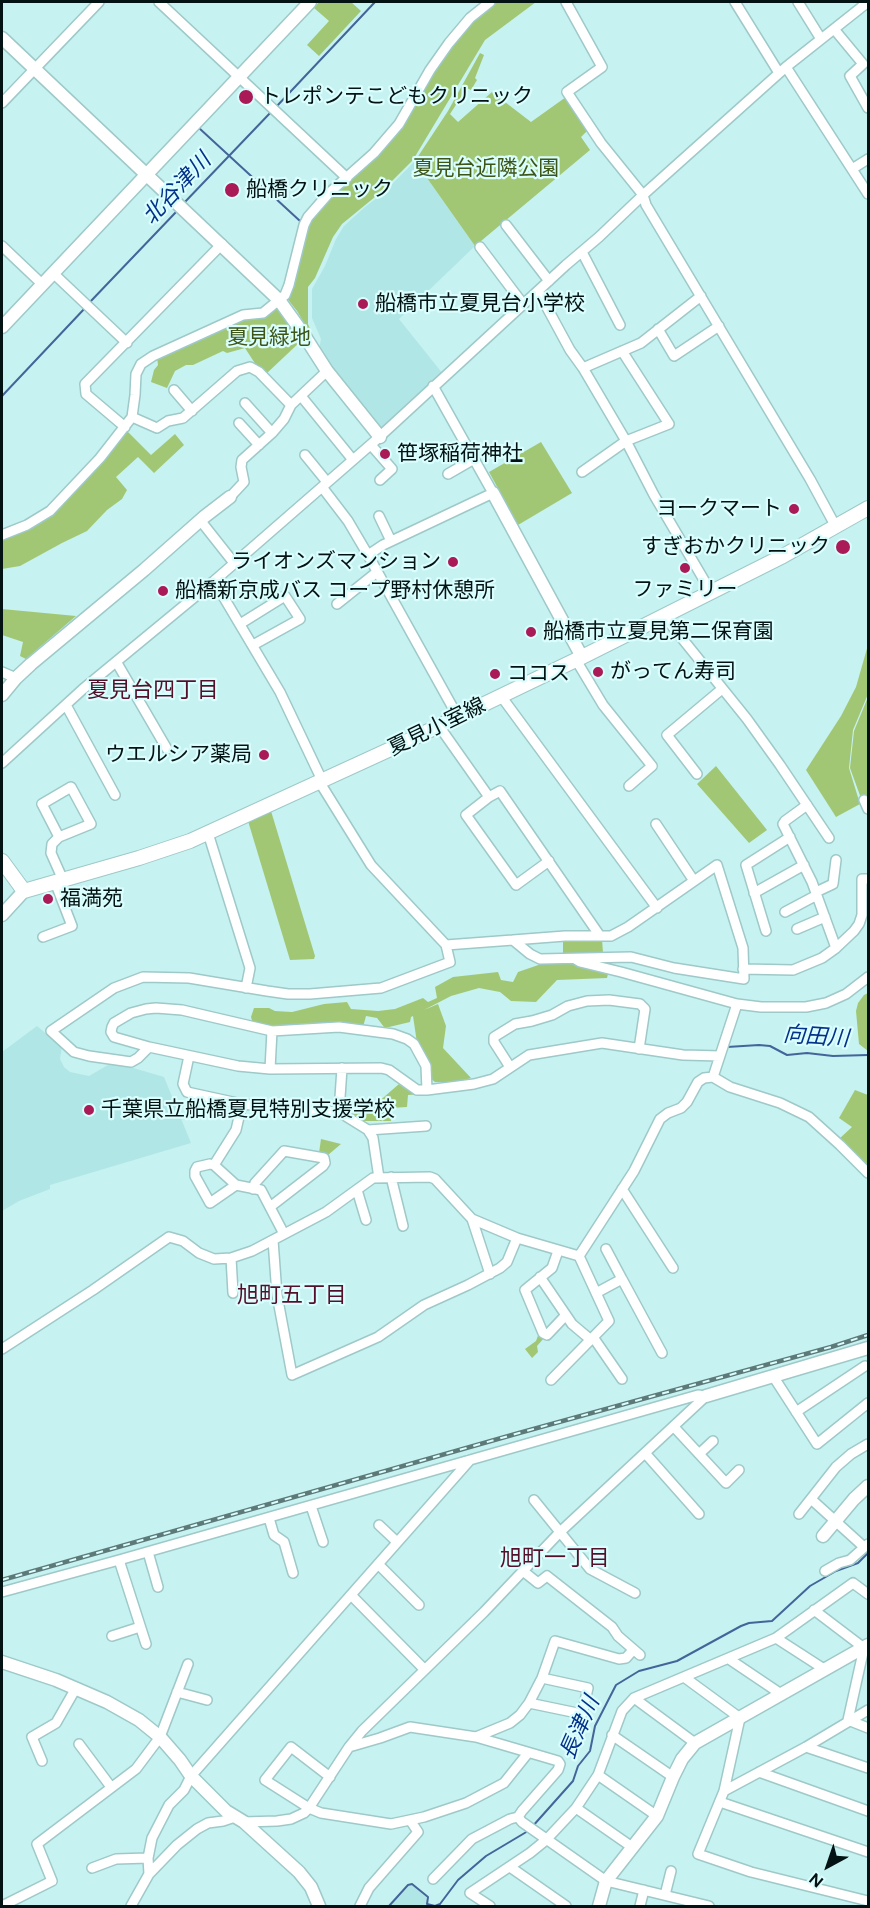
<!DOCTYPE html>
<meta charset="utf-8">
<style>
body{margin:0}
#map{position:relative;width:870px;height:1908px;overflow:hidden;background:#c6f2f1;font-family:Figtree,sans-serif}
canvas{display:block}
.frame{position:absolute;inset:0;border:3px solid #031212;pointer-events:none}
.north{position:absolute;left:798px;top:1836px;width:60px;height:60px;-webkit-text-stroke:4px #dafdfd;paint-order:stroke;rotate:220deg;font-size:16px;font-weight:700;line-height:24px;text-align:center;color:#031212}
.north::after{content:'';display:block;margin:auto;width:21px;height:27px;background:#031212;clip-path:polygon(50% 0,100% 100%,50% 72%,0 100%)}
</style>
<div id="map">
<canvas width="870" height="1908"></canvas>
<div class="frame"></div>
<div class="north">N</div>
</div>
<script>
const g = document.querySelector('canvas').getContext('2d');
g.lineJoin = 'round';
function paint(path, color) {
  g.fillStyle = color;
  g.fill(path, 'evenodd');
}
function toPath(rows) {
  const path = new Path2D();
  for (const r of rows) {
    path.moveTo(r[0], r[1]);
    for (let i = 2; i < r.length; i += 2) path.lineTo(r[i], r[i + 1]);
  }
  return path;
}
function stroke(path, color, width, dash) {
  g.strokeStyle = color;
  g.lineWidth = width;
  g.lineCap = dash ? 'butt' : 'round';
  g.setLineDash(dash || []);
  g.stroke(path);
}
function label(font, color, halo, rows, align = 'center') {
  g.font = font + ' Figtree,"Noto Sans JP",sans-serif';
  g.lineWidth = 4.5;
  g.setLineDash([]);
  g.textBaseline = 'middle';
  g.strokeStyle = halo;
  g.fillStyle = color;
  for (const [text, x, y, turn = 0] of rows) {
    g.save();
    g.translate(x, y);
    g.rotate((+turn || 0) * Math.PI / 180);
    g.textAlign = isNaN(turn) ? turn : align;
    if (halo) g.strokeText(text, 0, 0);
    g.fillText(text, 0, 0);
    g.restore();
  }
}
paint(toPath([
 [415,161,475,246,399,319,443,374,380,429,340,381,319,350,321,339,312,318,312,289,325,266,336,239,344,226,365,207,382,194],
 [37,1026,62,1047,60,1059,64,1067,70,1072,89,1076,113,1062,164,1077,191,1143,50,1185,50,1189,19,1201,2,1211,2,1052],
 [412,1885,426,1897,426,1904,434,1906,390,1906,409,1886]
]), '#b0e7e6');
paint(toPath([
 [319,2,351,2,361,11,319,56,307,45,329,21,314,8],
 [492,2,536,2,485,40,413,160,381,192,342,224,333,237,315,278,308,287,308,324,315,341,297,311,286,297,307,226,316,211,376,155,450,44],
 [480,53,484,55,475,78,477,80,471,90,467,88,450,114,458,122,492,92,531,122,566,97,588,130,581,137,590,150,475,246,415,161,448,111],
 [276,306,301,341,266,374,256,365,245,348,227,353,223,351,193,365,186,365,175,371,167,388,151,382,154,370,158,365,157,357,243,318],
 [127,431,151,455,175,434,184,445,154,473,138,457,116,477,127,490,122,499,107,510,87,531,62,543,20,566,2,569,2,538,28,528,103,460],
 [541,442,572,493,518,525,489,472],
 [2,609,76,616,26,659,20,656,23,642,2,635],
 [868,645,868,694,853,730,849,768,860,804,836,817,806,770,841,716,856,687],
 [868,697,868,803,862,801,850,768,854,731],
 [716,766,767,830,749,843,697,784],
 [271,811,315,956,314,959,290,960,248,821],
 [602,939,603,953,563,955,563,940],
 [550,961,573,961,608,974,607,978,557,980,536,1002,511,1001,500,992,479,988,451,996,424,1010,438,1004,446,1026,443,1048,471,1078,459,1082,435,1082,431,1079,430,1063,417,1043,413,1016,411,1017,410,1022,389,1027,384,1027,377,1018,366,1016,363,1027,275,1029,253,1024,251,1017,254,1008,269,1008,275,1011,292,1012,324,1004,347,1002,351,1009,378,1011,395,1009,423,998,428,1002,437,998,435,987,453,977,498,972,501,980,513,982,518,972],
 [868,993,868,1051,859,1044,856,1011,858,1003,864,995],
 [399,1084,408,1090,423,1094,408,1095,407,1107,390,1108,391,1121,362,1121,344,1110,369,1110],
 [855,1090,868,1095,868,1168,839,1139,852,1127,839,1118],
 [321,1139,341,1144,328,1155,319,1153],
 [539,1333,541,1337,544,1338,537,1346,538,1352,532,1358,525,1349,536,1341]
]), '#a2c774');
stroke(toPath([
 [276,107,375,2],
 [199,128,300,221],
 [183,204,272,111],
 [90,302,177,211],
 [2,396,86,307],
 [727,1047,759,1045,770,1046,787,1055,807,1053,833,1056,868,1055],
 [532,1827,573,1781,578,1766,590,1751,595,1726,616,1685,639,1671,677,1661,741,1626,749,1623,772,1621,810,1586,836,1571,858,1563,868,1553],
 [389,1906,408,1885,412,1884,428,1897,427,1904,435,1906,440,1904,458,1880,486,1856,528,1831]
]), '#43659a', 2);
const minor = toPath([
 [159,2,347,178],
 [566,2,602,67,567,92,601,143,643,195,646,205,810,479,836,527],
 [735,2,779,73],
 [798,2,821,39],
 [834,29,863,64,850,76,868,108],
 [786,67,868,194],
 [2,103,99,2],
 [852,169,868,159],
 [506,225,549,281],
 [2,246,42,284],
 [480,247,523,304],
 [582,252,620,325],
 [53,273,127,343],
 [538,291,570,350,583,368,626,441,654,495,711,592],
 [658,329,674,356,719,326],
 [583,368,641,343,701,296],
 [433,386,493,493,383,545,368,555,458,717],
 [174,390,192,411],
 [301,396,353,460],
 [245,403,272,433],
 [132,417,157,428,168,421,183,418,237,371,250,367,259,372,291,405],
 [239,423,259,445],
 [125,427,86,394,85,384,222,244],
 [371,445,392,469,380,480],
 [305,455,327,482],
 [582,472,626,441,669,424,622,351],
 [448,474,474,459],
 [322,487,348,521,368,555],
 [230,497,244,482,241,467,242,460,272,433,284,419,291,405,327,371],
 [379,516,391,541],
 [200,520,234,563],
 [2,535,27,525,50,511,100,458,132,417,135,395,136,374,141,364,153,356,243,315,263,313,285,295,289,285,304,225,308,217,329,193,374,153,399,124,430,70,449,43,470,18,490,2],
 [337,604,377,572],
 [664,616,747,719,780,765,829,838],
 [240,624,285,596,300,619,253,645],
 [576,660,603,705,652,766,629,786],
 [117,663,167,749],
 [2,672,16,678],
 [501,696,657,908],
 [66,705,115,795],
 [439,726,489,797,500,791,600,936],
 [2,763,83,689,214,581,376,440,566,265,599,237,643,195,786,67,868,2],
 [697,774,667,735,722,689],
 [489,797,466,815,516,885,549,861],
 [864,800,868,809],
 [807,805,785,821,783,824,812,882,836,948],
 [656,824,694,881],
 [208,833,250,968,246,988],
 [59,837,42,804,71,787,91,824,59,837,52,844,51,853,63,880],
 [816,892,833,884,836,860],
 [754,893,804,865],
 [785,912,817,895],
 [797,929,825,917],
 [766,931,746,865,790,837],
 [43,937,72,926,55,882],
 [446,945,513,940,565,936,611,936,628,927,717,865,743,948,744,979,674,968,631,957,540,959,530,954,513,940],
 [575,959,580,962,621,972,737,1004,761,1007,806,1007,826,1003,846,994,868,977],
 [743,969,793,970,822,958,836,948,854,931,859,924,862,915,862,879,868,879],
 [149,1047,138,1058,131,1062,89,1056,74,1052,51,1031,114,988,143,977,189,978,267,991,288,994,310,994,381,988,450,962,446,945,371,865,322,786,320,776,280,692,214,581],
 [189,1056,183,1084,187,1092,242,1104,290,1109,339,1112],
 [510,1067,494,1042,494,1037,515,1024,532,1021,552,1015,568,1006,587,1001,609,1000,640,1004,645,1009,639,1049],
 [342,1068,339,1112,368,1130,373,1138,379,1178],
 [270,1069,272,1031],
 [713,1077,737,1004],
 [427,1090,426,1066,414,1044,407,1039,393,1034,339,1027,272,1031,182,1010,156,1008,146,1009,131,1013,114,1023,112,1027,111,1032,114,1037,149,1047,238,1066,270,1069,381,1068,389,1070,417,1090,427,1090,474,1084,493,1079,529,1055,602,1043,683,1055,720,1056],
 [368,1130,426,1126],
 [214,1165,236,1130,242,1104],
 [391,1177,403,1226],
 [236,1185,210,1203,195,1176,195,1171,197,1167,210,1164,214,1165,236,1185,261,1190,284,1234],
 [253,1189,255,1183,284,1151,324,1158,325,1163,323,1166,270,1207],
 [622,1189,673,1268],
 [357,1190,366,1220],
 [472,1219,490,1274],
 [273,1240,277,1295,292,1375,378,1337,424,1305,468,1285,500,1268,507,1262,517,1238],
 [606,1249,622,1279],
 [558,1251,552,1268,525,1290,543,1333,547,1335,566,1315],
 [579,1256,634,1171,660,1119,668,1113,681,1108,687,1102,698,1082,704,1078,713,1077,730,1087,780,1103,809,1117,840,1145,868,1173],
 [231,1258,233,1293],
 [540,1277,572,1324,591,1340],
 [596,1293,622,1279,662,1353],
 [593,1337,622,1379],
 [2,1349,93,1290,169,1237,183,1241,199,1253,214,1259,231,1258,252,1251,326,1212,373,1178,430,1177,435,1179,472,1219,517,1238,579,1256,609,1321,551,1380],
 [773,1376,817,1444,868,1403],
 [796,1412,865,1366],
 [674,1427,726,1483,739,1470],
 [645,1453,699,1514],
 [699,1454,713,1441],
 [811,1499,864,1547],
 [534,1500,590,1569,635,1593],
 [311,1506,323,1542],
 [799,1514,836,1467,851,1454,868,1444],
 [269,1518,274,1535,284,1542,293,1573],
 [379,1525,397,1542],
 [148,1552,158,1587],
 [119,1560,146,1644],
 [378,1564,419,1605],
 [523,1571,538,1583,547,1576,612,1627,618,1636,640,1655],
 [825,1571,839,1563,850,1560,868,1544],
 [2,1592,119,1560,698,1395,706,1396],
 [351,1595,424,1669],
 [814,1610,864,1648,848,1720,868,1728],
 [112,1636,140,1627],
 [776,1638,824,1669],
 [729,1659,781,1694],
 [684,1677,740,1718,724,1791],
 [177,1692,207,1700],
 [634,1698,695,1743],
 [529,1703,582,1714,588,1688,542,1678],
 [868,1710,806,1747,724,1791,698,1854,751,1872,868,1901],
 [612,1735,673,1777],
 [476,1737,510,1723,520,1715,529,1703,542,1678,555,1641,619,1659,626,1658,633,1650],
 [79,1744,111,1787],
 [349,1747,380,1738,410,1727,476,1737,558,1761,560,1764,558,1770,522,1811,518,1817,522,1822,606,1881,709,1906],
 [806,1747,868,1768],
 [42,1761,32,1737,56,1723,76,1688],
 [759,1772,868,1811],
 [598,1775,657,1816],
 [330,1777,291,1747,265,1780,309,1808,321,1813,391,1824,424,1817,466,1803,504,1783,528,1753],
 [720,1802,868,1852],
 [576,1808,632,1847],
 [244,1822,277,1821,291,1819,304,1813,309,1808,349,1747,362,1731,484,1612,560,1532,706,1396],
 [510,1867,566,1906],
 [92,1868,116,1859,148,1858],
 [149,1874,148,1858,152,1838,169,1805,184,1790,191,1776,470,1460],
 [433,1879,472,1839,510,1819,518,1817],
 [665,1895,671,1871],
 [2,1906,52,1881,37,1844,136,1769,160,1737,188,1664],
 [131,1906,149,1874,177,1845,197,1829,208,1823,223,1821,235,1817],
 [360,1906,369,1888,418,1832,410,1820],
 [490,1906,470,1893,530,1853,546,1840,576,1808,598,1775,622,1711,634,1698,776,1638,853,1583,868,1594],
 [640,1906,644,1890]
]);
const tertiary = toPath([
 [2,38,279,300,302,332,327,371,380,437],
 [2,327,310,2],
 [493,493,582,657],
 [2,695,16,678,31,664,144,570,204,517,230,497],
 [2,915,24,891],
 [706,1396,868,1348],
 [823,1536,854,1499,868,1486],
 [2,1662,56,1680,107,1702,139,1720,160,1737,180,1760,191,1776,226,1811,244,1822,299,1872,311,1887,319,1906],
 [599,1906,606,1881,657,1816,673,1777,682,1759,695,1743,868,1645]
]);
const secondary = toPath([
 [2,861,24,891,139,858,190,841,395,747,582,657,783,556,868,508]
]);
stroke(minor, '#9ec9c8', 12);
stroke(tertiary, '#9ec9c8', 15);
stroke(secondary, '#9ec9c8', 16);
stroke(minor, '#fff', 9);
stroke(tertiary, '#fff', 12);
stroke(secondary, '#fff', 14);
const rail = toPath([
 [2,1580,519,1433,831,1347,868,1335]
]);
stroke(rail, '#5d7a79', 4.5);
stroke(rail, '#dafdfd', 2, [7]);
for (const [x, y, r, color] of [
 [246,97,8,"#aa1a57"],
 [232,190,8,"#aa1a57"],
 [363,304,6,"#aa1a57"],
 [385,454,6,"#aa1a57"],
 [794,509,6,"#aa1a57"],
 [843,547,8,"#aa1a57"],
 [453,562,6,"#aa1a57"],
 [685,568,6,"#aa1a57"],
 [163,591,6,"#aa1a57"],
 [531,632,6,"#aa1a57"],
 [598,672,6,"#aa1a57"],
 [495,674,6,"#aa1a57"],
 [264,755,6,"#aa1a57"],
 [48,899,6,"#aa1a57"],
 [89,1110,6,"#aa1a57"]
]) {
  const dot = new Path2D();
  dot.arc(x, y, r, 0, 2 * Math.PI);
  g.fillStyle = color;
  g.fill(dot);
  stroke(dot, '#dafdfd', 2);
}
label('21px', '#031212', '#dafdfd', [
 ["トレポンテこどもクリニック",260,97],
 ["船橋クリニック",246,190],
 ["船橋市立夏見台小学校",375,304],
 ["笹塚稲荷神社",397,454],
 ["ヨークマート",782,509,"right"],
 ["すぎおかクリニック",830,547,"right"],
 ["ライオンズマンション",441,562,"right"],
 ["ファミリー",685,590,"center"],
 ["船橋新京成バス コープ野村休憩所",175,591],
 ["船橋市立夏見第二保育園",543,632],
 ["がってん寿司",610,672],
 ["ココス",507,674],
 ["ウエルシア薬局",252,755,"right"],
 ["福満苑",60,899],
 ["千葉県立船橋夏見特別支援学校",101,1110]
], 'left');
label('21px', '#3d5617', '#dafdfd', [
 ["夏見台近隣公園",486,169],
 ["夏見緑地",269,338]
]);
label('21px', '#031212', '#dafdfd', [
 ["夏見小室線",437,727,-26]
]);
label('italic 22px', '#04318a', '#dafdfd', [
 ["北谷津川",177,189,-47],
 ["向田川",816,1037,4],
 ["長津川",580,1728,-66]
]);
label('22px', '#531029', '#dafdfd', [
 ["夏見台四丁目",153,691],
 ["旭町五丁目",292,1296],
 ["旭町一丁目",555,1559]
]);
</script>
